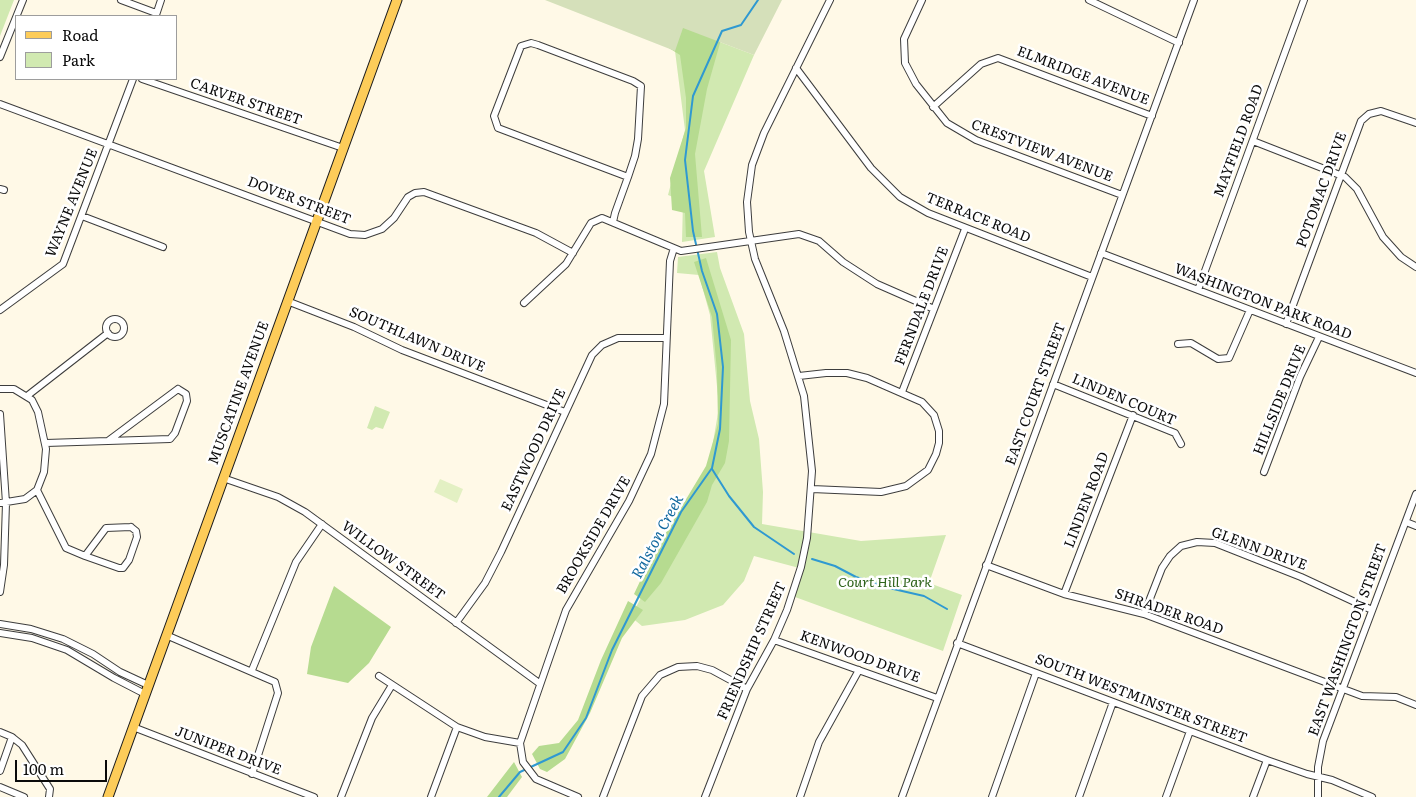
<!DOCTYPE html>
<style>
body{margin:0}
#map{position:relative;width:1416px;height:797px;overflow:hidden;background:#fff9e7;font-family:Literata,serif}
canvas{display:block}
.legend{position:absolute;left:15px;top:15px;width:162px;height:65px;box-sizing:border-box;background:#fff;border:1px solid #9d9d9d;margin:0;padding:6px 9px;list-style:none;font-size:15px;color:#0a0a0a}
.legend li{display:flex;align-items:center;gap:10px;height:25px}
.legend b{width:25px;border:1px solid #9d9d9d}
.scale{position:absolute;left:15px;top:760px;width:92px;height:22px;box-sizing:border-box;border:2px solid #0a0a0a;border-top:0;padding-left:6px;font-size:15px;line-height:18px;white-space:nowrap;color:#0a0a0a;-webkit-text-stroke:4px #fff;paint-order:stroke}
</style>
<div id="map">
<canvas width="1416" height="797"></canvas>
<ul class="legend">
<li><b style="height:6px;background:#fdcc59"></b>Road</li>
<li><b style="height:14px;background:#d1e9b1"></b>Park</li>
</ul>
<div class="scale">100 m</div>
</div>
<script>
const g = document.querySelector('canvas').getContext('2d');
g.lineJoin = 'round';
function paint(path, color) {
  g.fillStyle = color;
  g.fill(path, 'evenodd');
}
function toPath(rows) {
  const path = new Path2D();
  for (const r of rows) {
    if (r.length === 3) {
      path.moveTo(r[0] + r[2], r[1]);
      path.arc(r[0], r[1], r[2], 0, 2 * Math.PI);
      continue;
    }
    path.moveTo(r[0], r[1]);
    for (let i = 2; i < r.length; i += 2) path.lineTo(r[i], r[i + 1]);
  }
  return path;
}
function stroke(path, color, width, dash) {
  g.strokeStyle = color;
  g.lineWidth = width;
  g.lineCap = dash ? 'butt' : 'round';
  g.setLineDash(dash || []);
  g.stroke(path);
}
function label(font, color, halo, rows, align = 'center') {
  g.font = font + ' Literata,serif';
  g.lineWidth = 5;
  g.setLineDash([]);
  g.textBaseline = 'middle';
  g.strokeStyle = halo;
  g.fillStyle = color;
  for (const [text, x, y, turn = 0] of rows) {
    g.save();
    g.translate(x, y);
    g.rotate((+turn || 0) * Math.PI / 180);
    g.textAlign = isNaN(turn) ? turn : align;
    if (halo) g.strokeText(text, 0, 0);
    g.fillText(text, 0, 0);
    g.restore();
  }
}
paint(toPath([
 [0,0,14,0,0,36],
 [683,28,754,55,704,171,715,237,682,242,683,201,668,195,685,130,675,51],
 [717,252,720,268,744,334,750,401,759,439,763,492,762,524,861,541,946,535,929,583,962,595,943,651,795,597,803,569,754,556,744,581,723,605,685,620,642,626,631,617,709,466,719,407,710,315,699,275,677,273,678,257],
 [375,406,390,412,383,429,376,427,372,430,367,428]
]), '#d1e9b1');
paint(toPath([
 [676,27,694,28,722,36,707,89,695,154,702,237,686,237,685,213,672,210,670,178,686,128,686,98,680,55,661,43],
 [706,258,731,340,729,441,725,463,712,485,707,502,661,583,645,602,634,594,652,556,706,466,718,424,717,371,712,317,694,262],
 [334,586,391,627,369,663,348,683,307,674,311,647],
 [628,601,643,610,622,638,590,713,565,759,547,772,540,769,532,754,539,746,559,743,578,720,601,660],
 [514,762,522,777,507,797,487,797]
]), '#b6db90');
paint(toPath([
 [545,0,782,0,754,55,683,28,675,51]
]), '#d5e0ba');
paint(toPath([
 [440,479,463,489,457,503,434,492]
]), '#e3f0c3');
stroke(toPath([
 [712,469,729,496,754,527,794,554],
 [812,559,835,566,856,577,889,588,924,596,947,609],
 [499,797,520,772,563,752,586,718,612,650,681,512,712,468,720,429,723,367,717,314,702,271,693,231,685,160,693,96,722,31,741,25,758,0]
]), '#2f99d1', 2);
const minor = toPath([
 [121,0,156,13],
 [922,0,904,39,905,63,916,84,947,123,976,140,1122,195],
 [1089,0,1179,43],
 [156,15,161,0],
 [0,57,23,0],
 [796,68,871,168,900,197,928,213,1092,277],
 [142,79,343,148],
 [0,104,350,234,365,235,382,229,394,218,408,197,415,193,424,192,536,233,573,253],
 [933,107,981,64,998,58,1152,116],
 [1253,141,1345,177,1357,189,1383,237,1401,257,1416,267],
 [0,189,4,190],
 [82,216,163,247],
 [613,222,615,213,628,177,635,156,638,139,641,86,633,81,538,45,531,43,521,46,494,116,498,128,628,177],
 [1101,253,1416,373],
 [1198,290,1304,0],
 [287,301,354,327,402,350,565,412],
 [524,303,566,264,591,223,602,218,681,251,799,234,819,241,843,262,877,284,934,309],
 [0,310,63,264,133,79],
 [115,328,9],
 [1286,324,1361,121,1369,114,1381,111,1416,123],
 [1178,344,1191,343,1218,359,1229,358,1250,310],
 [799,376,826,373,847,373,867,378,922,402,934,415,939,431,939,443,936,454,928,470,906,486,881,492,812,489],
 [1053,384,1175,433,1181,444],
 [0,389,14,389,32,400,38,412,46,449,44,472,37,490,25,499,0,503],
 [178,389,186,394,187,401,175,433,170,439,108,441,178,389],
 [902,392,965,229],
 [27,396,108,333],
 [0,414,6,503,4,565,0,592],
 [46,443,108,441],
 [1264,472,1300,377,1319,337],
 [223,478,278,497,305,512,539,683],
 [37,490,66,548,85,556],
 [1406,522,1416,526],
 [131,527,136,531,137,537,129,560,123,568,119,568,85,556,106,528,131,527],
 [986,565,1064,594,1144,614,1362,696,1396,697,1416,705],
 [1064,594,1133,415],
 [1144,614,1162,568,1170,556,1181,546,1197,542,1215,543,1301,577,1372,610],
 [456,623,485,583,501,552,592,355,602,345,618,338,666,338],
 [0,624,31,629,63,639,93,654,120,672,148,685],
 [0,633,32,638,67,650,114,678,145,694],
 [166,635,275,682,278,693,252,774],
 [774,640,937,698],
 [957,643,1267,760,1307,774,1332,780,1372,797],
 [252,670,296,562,322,524],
 [379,676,457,727,485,737,520,743],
 [133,727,314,797],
 [0,732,12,737],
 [0,771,12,737,22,745,50,789,49,797],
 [0,787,24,797],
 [341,797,372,718,392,685],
 [431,797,457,727],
 [578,797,536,779,523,762,520,743,566,610,629,501,651,454,664,404,670,261,674,248],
 [603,797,642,696,660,675,678,667,697,666,712,670,747,689],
 [705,797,747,689,774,640,787,610,801,567,807,538,812,471,804,396,784,331,755,259,749,232,747,202,752,165,764,133,830,0],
 [800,797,819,742,859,670],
 [902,797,1194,0],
 [992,797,1036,673],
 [1079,797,1113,702],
 [1166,797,1190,731],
 [1253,797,1267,760],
 [1318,797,1318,767,1323,741,1416,494]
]);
const major = toPath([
 [108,797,397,0]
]);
stroke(minor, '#3d3d3d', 8);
stroke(major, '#1b1b1b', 11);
stroke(minor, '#fff', 6);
stroke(major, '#fdcc59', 9);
label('14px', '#0a0a0a', '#fff', [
 ["ELMRIDGE AVENUE",1083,76,21],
 ["CARVER STREET",246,102,19],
 ["MAYFIELD ROAD",1239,141,-70],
 ["CRESTVIEW AVENUE",1042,151,21],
 ["POTOMAC DRIVE",1322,190,-70],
 ["DOVER STREET",299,201,21],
 ["WAYNE AVENUE",72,203,-68],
 ["TERRACE ROAD",978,218,22],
 ["WASHINGTON PARK ROAD",1263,302,21],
 ["FERNDALE DRIVE",922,306,-69],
 ["SOUTHLAWN DRIVE",417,340,23],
 ["MUSCATINE AVENUE",239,393,-70],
 ["EAST COURT STREET",1036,394,-70],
 ["LINDEN COURT",1124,400,23],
 ["HILLSIDE DRIVE",1280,400,-68],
 ["EASTWOOD DRIVE",534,450,-65],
 ["LINDEN ROAD",1087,500,-69],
 ["BROOKSIDE DRIVE",594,535,-60],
 ["GLENN DRIVE",1259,549,20],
 ["WILLOW STREET",393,561,36],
 ["SHRADER ROAD",1169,612,19],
 ["EAST WASHINGTON STREET",1348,640,-70],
 ["FRIENDSHIP STREET",752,651,-66],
 ["KENWOOD DRIVE",860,657,20],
 ["SOUTH WESTMINSTER STREET",1141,699,21],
 ["JUNIPER DRIVE",228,751,21]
]);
label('italic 14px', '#2d621a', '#fff', [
 ["Court Hill Park",885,583]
]);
label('italic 15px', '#11689e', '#fff', [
 ["Ralston Creek",658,537,-62]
]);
</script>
